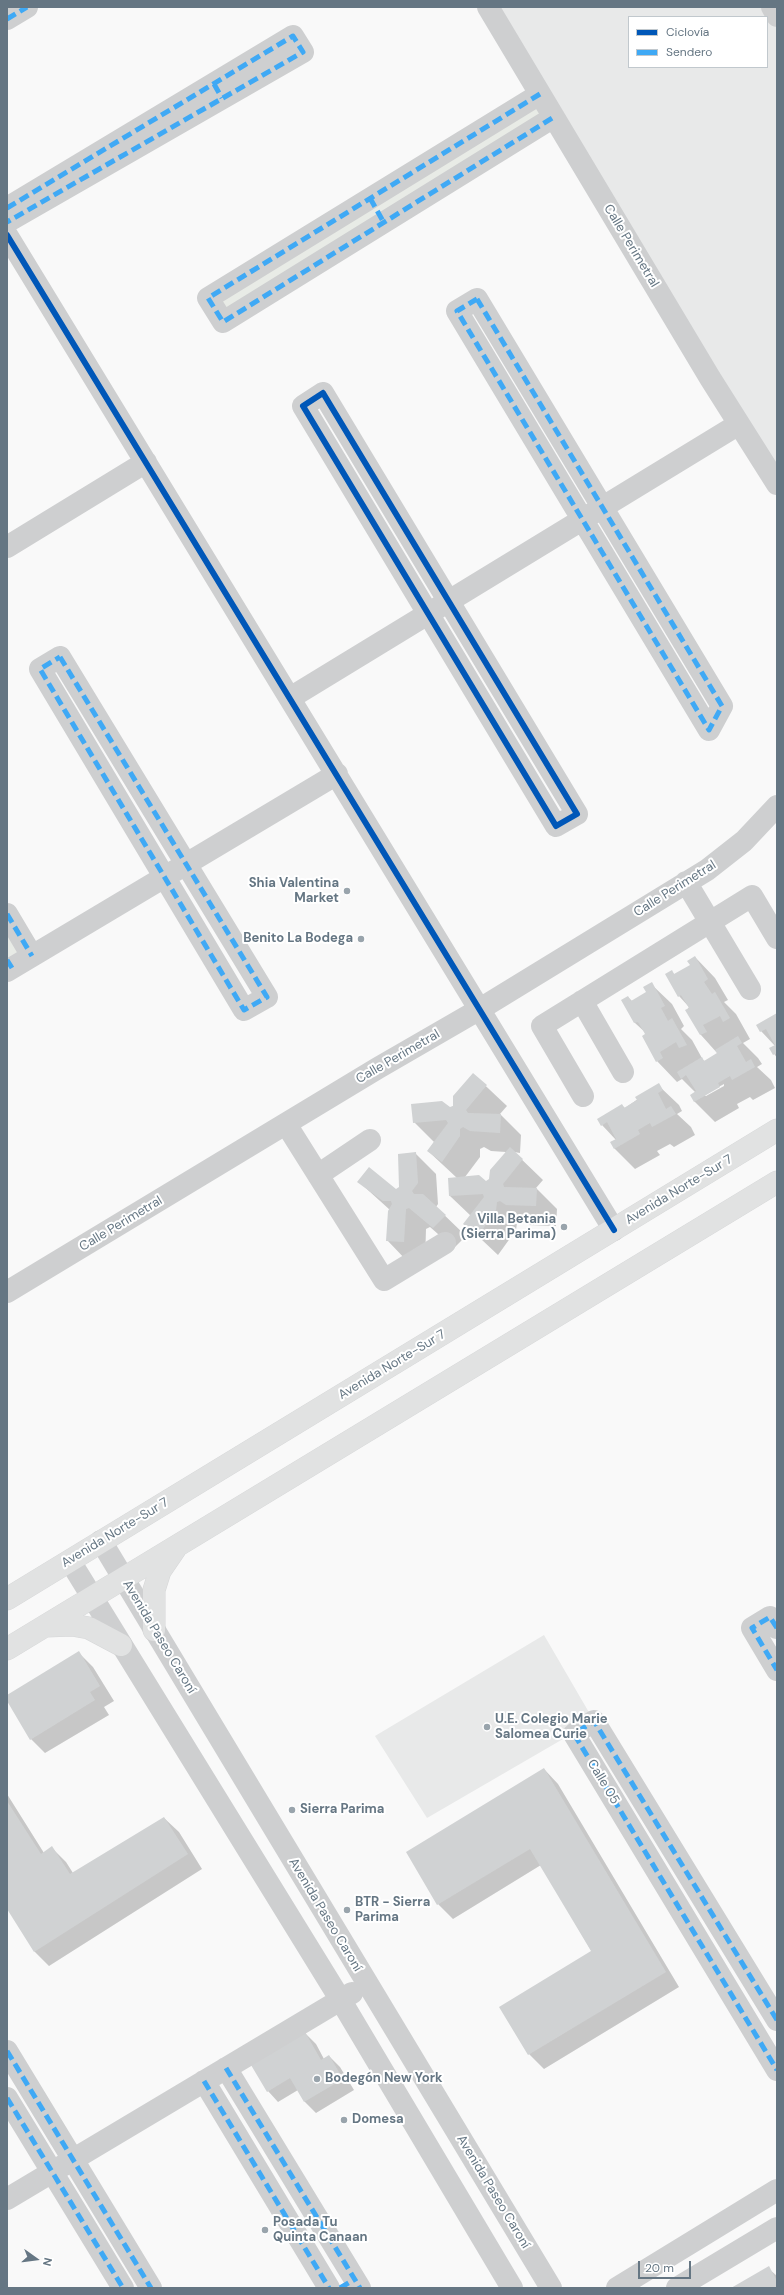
<!DOCTYPE html>
<meta charset="utf-8">
<style>
body{margin:0}
#map{position:relative;width:784px;height:2295px;overflow:hidden;background:#f9f9f9;font-family:"DM Sans",sans-serif}
canvas{display:block}
.frame{position:absolute;inset:0;border:8px solid #657683;pointer-events:none}
.legend{position:absolute;left:628px;top:16px;width:140px;height:52px;box-sizing:border-box;background:#fff;border:1px solid #c1c8cd;margin:0;padding:5px 7px;list-style:none;font-size:12px;color:#657683}
.legend li{display:flex;align-items:center;gap:8px;height:20px}
.legend b{width:20px;border:1px solid #c1c8cd}
.north{position:absolute;left:16px;top:2239px;width:40px;height:40px;-webkit-text-stroke:3px #fff;paint-order:stroke;rotate:104deg;font-size:11px;font-weight:700;line-height:16px;text-align:center;color:#657683}
.north::after{content:'';display:block;margin:auto;width:14px;height:18px;background:#657683;clip-path:polygon(50% 0,100% 100%,50% 72%,0 100%)}
.scale{position:absolute;left:638px;top:2261px;width:53px;height:18px;box-sizing:border-box;border:2px solid #657683;border-top:0;padding-left:5px;font-size:12px;line-height:14px;white-space:nowrap;color:#657683;-webkit-text-stroke:3px #fff;paint-order:stroke}
</style>
<div id="map">
<canvas width="784" height="2295"></canvas>
<div class="frame"></div>
<ul class="legend">
<li><b style="height:5px;background:#0057b8"></b>Ciclovía</li>
<li><b style="height:5px;background:#3fa9f5"></b>Sendero</li>
</ul>
<div class="north">N</div>
<div class="scale">20 m</div>
</div>
<script>
const g = document.querySelector('canvas').getContext('2d');
g.lineJoin = 'round';
function paint(path, color) {
  g.fillStyle = color;
  g.fill(path, 'evenodd');
}
function toPath(rows) {
  const path = new Path2D();
  for (const r of rows) {
    path.moveTo(r[0], r[1]);
    for (let i = 2; i < r.length; i += 2) path.lineTo(r[i], r[i + 1]);
  }
  return path;
}
function stroke(path, color, width, dash) {
  g.strokeStyle = color;
  g.lineWidth = width;
  g.lineCap = dash ? 'butt' : 'round';
  g.setLineDash(dash || []);
  g.stroke(path);
}
function label(font, color, halo, rows, align = 'center') {
  g.font = font + ' "DM Sans",sans-serif';
  g.lineWidth = 4;
  g.setLineDash([]);
  g.textBaseline = 'middle';
  g.strokeStyle = halo;
  g.fillStyle = color;
  for (const [text, x, y, turn = 0] of rows) {
    g.save();
    g.translate(x, y);
    g.rotate((+turn || 0) * Math.PI / 180);
    g.textAlign = isNaN(turn) ? turn : align;
    if (halo) g.strokeText(text, 0, 0);
    g.fillText(text, 0, 0);
    g.restore();
  }
}
paint(toPath([
 [488,7,777,7,777,484],
 [629,17,767,17,767,67,629,67],
 [544,1635,594,1721,427,1818,375,1736]
]), '#e8e9e9');
paint(toPath([
 [540,94,554,117,223,322,208,298],
 [7,914,32,956,7,960]
]), '#e8ebe6');
paint(toPath([
 [695,957,715,978,728,1000,724,1002,736,1014,750,1039,743,1043,758,1058,762,1064,757,1067,771,1080,775,1088,753,1100,750,1097,737,1104,739,1108,715,1122,694,1101,696,1093,682,1079,677,1082,657,1061,647,1034,635,1023,622,1000,628,997,632,1001,648,992,651,984,672,1004,684,1026,681,1029,692,1040,703,1060,705,1061,718,1054,701,1035,687,1010,689,1007,679,996,671,971,675,975,691,966],
 [724,1084,724,1086,706,1096,704,1095],
 [777,1014,777,1058,771,1049,775,1046,761,1031],
 [473,1074,507,1106,500,1114,521,1135,520,1153,514,1152,543,1180,536,1188,557,1209,556,1226,528,1225,521,1221,517,1223,516,1230,498,1255,465,1224,471,1216,450,1196,457,1178,428,1151,434,1142,414,1122,454,1106],
 [484,1147,491,1151,506,1152,490,1180,486,1182,465,1177,480,1157,480,1149],
 [658,1085,679,1105,682,1111,677,1114,691,1127,695,1135,674,1147,670,1144,657,1151,660,1155,635,1169,615,1149,611,1142,616,1140,602,1125,622,1105,625,1108],
 [415,1153,436,1174,438,1204,436,1207,466,1236,454,1248,430,1227,426,1229,425,1262,407,1261,387,1240,390,1210,359,1182,396,1190,400,1188],
 [79,1653,93,1667,114,1701,104,1707,109,1715,45,1753,31,1739,7,1696],
 [544,1769,558,1784,679,1987,544,2069,529,2054,501,2007,592,1952,541,1865,453,1919,438,1904],
 [7,1794,44,1853,52,1848,66,1862,73,1873,164,1818,179,1832,202,1869,49,1966,35,1952,7,1907],
 [305,2033,316,2044,324,2059,329,2056,340,2067,354,2090,316,2113,305,2102,298,2090,278,2102,268,2091],
 [768,2268,777,2276,777,2288,733,2288]
]), '#0003');
paint(toPath([
 [695,956,708,979,704,982,712,994,715,992,730,1018,723,1022,720,1016,703,1025,707,1032,700,1035,685,1010,689,1008,681,995,678,997,665,974,672,970,674,974,690,965,687,961],
 [652,982,665,1006,661,1008,668,1021,672,1018,687,1045,679,1048,676,1042,660,1052,663,1058,656,1062,642,1036,645,1034,638,1022,634,1023,621,1000,628,996,631,1001,646,992,643,987],
 [777,1013,777,1053,773,1055,769,1048,775,1045,766,1029,760,1032,756,1025],
 [738,1036,742,1043,737,1046,746,1062,751,1059,755,1067,732,1080,730,1076,718,1083,720,1087,694,1102,690,1095,696,1091,686,1075,681,1079,677,1072,702,1057,704,1061,717,1053,715,1050],
 [473,1073,487,1085,466,1110,468,1113,501,1114,500,1133,470,1131,463,1127,460,1129,460,1136,442,1162,427,1151,448,1123,446,1120,413,1123,411,1104,442,1101,450,1107,453,1106,453,1096],
 [659,1083,663,1090,658,1093,666,1109,671,1106,676,1114,652,1127,650,1123,638,1130,640,1134,614,1149,610,1142,616,1139,607,1122,601,1126,597,1119,622,1104,624,1108,637,1100,635,1097],
 [510,1147,523,1159,503,1184,504,1187,537,1188,536,1206,506,1205,500,1201,497,1202,496,1210,478,1236,463,1224,484,1197,483,1194,449,1196,448,1178,479,1175,486,1181,489,1179,490,1170],
 [416,1152,418,1183,412,1191,414,1194,423,1194,446,1215,433,1228,409,1208,406,1209,404,1242,386,1241,388,1211,392,1204,391,1201,383,1201,357,1182,369,1167,396,1189,399,1187,398,1154],
 [79,1651,100,1686,90,1692,95,1700,30,1740,7,1701,7,1695],
 [544,1768,666,1972,528,2055,499,2007,591,1951,530,1849,437,1905,406,1852],
 [7,1801,41,1854,52,1846,70,1874,164,1817,188,1854,34,1952,7,1909],
 [305,2032,321,2060,329,2055,343,2079,304,2102,290,2078,267,2092,251,2065],
 [769,2266,777,2281,777,2288,731,2288]
]), '#d0d2d3');
const major = toPath([
 [7,1599,777,1130],
 [46,1626,72,1625,89,1628,121,1645],
 [154,1630,154,1590,160,1571,175,1549],
 [7,1649,777,1182]
]);
stroke(major, '#d5d6d7', 23);
stroke(toPath([
 [488,7,710,378,777,484],
 [772,7,777,16],
 [7,19,27,7],
 [540,94,208,298,223,322,554,117],
 [7,208,293,36,303,52,7,222],
 [7,235,614,1230],
 [477,299,722,706,709,730,457,311,477,299],
 [323,393,577,814,556,826,303,406,323,393],
 [7,547,146,462],
 [60,657,267,997,244,1010,40,669,60,657],
 [290,698,739,424],
 [686,882,750,989],
 [7,914,32,956],
 [7,971,337,774],
 [582,1001,623,1072],
 [583,1096,542,1026,752,896,777,938],
 [286,1124,384,1280,445,1243],
 [318,1175,370,1140],
 [7,1292,378,1068,480,1009,707,870,744,841,777,806],
 [101,1541,551,2288],
 [70,1561,340,1999,512,2288],
 [777,1628,770,1617,752,1628,777,1670],
 [777,2020,594,1721,574,1734,777,2070],
 [7,2051,151,2288],
 [226,2068,360,2288],
 [204,2081,329,2288],
 [7,2098,123,2288],
 [7,2199,352,1993],
 [617,2288,777,2190],
 [677,2288,777,2228]
]), '#cecfd0', 22);
stroke(major, '#e1e2e2', 22);
stroke(toPath([
 [7,19,27,7],
 [214,84,222,98],
 [540,94,208,298,223,322,554,117],
 [370,198,384,223],
 [7,208,293,36,303,52,7,222],
 [477,299,722,706,709,730,457,311,477,299],
 [60,657,267,997,244,1010,40,669,60,657],
 [7,914,32,956],
 [7,960,12,968],
 [777,1628,770,1617,752,1628,777,1670],
 [777,2020,594,1721,574,1734,777,2070],
 [7,2051,151,2288],
 [226,2068,360,2288],
 [204,2081,329,2288],
 [7,2098,123,2288],
 [340,2288,355,2279]
]), '#3fa9f5', 5, [10, 5]);
stroke(toPath([
 [7,235,614,1230],
 [323,393,577,814,556,826,303,406,323,393]
]), '#0057b8', 6);
for (const [x, y, r, color] of [
 [347,891,4,"#99a4ac"],
 [361,939,4,"#99a4ac"],
 [564,1227,4,"#99a4ac"],
 [487,1727,4,"#99a4ac"],
 [292,1810,4,"#99a4ac"],
 [347,1910,4,"#99a4ac"],
 [317,2079,4,"#99a4ac"],
 [344,2120,4,"#99a4ac"],
 [265,2230,4,"#99a4ac"]
]) {
  const dot = new Path2D();
  dot.arc(x, y, r, 0, 2 * Math.PI);
  g.fillStyle = color;
  g.fill(dot);
  stroke(dot, '#fff', 1.5);
}
label('13px', '#657683', '#fff', [
 ["Calle Perimetral",631,246,59],
 ["Calle Perimetral",675,889,-32],
 ["Calle Perimetral",398,1057,-30],
 ["Avenida Norte-Sur 7",679,1190,-31],
 ["Calle Perimetral",121,1224,-31],
 ["Avenida Norte-Sur 7",392,1365,-31],
 ["Avenida Norte-Sur 7",115,1533,-31],
 ["Avenida Paseo Caroní",159,1637,59],
 ["Calle 05",603,1782,59],
 ["Avenida Paseo Caroní",325,1915,59],
 ["Avenida Paseo Caroní",493,2192,59]
]);
label('bold 13px', '#657683', '#fff', [
 ["Shia Valentina",339,884,"right"],
 ["Market",339,899,"right"],
 ["Benito La Bodega",353,939,"right"],
 ["Villa Betania",556,1220,"right"],
 ["(Sierra Parima)",556,1235,"right"],
 ["U.E. Colegio Marie",495,1720],
 ["Salomea Curie",495,1735],
 ["Sierra Parima",300,1810],
 ["BTR - Sierra",355,1903],
 ["Parima",355,1918],
 ["Bodegón New York",325,2079],
 ["Domesa",352,2120],
 ["Posada Tu",273,2223],
 ["Quinta Canaan",273,2238]
], 'left');
</script>
